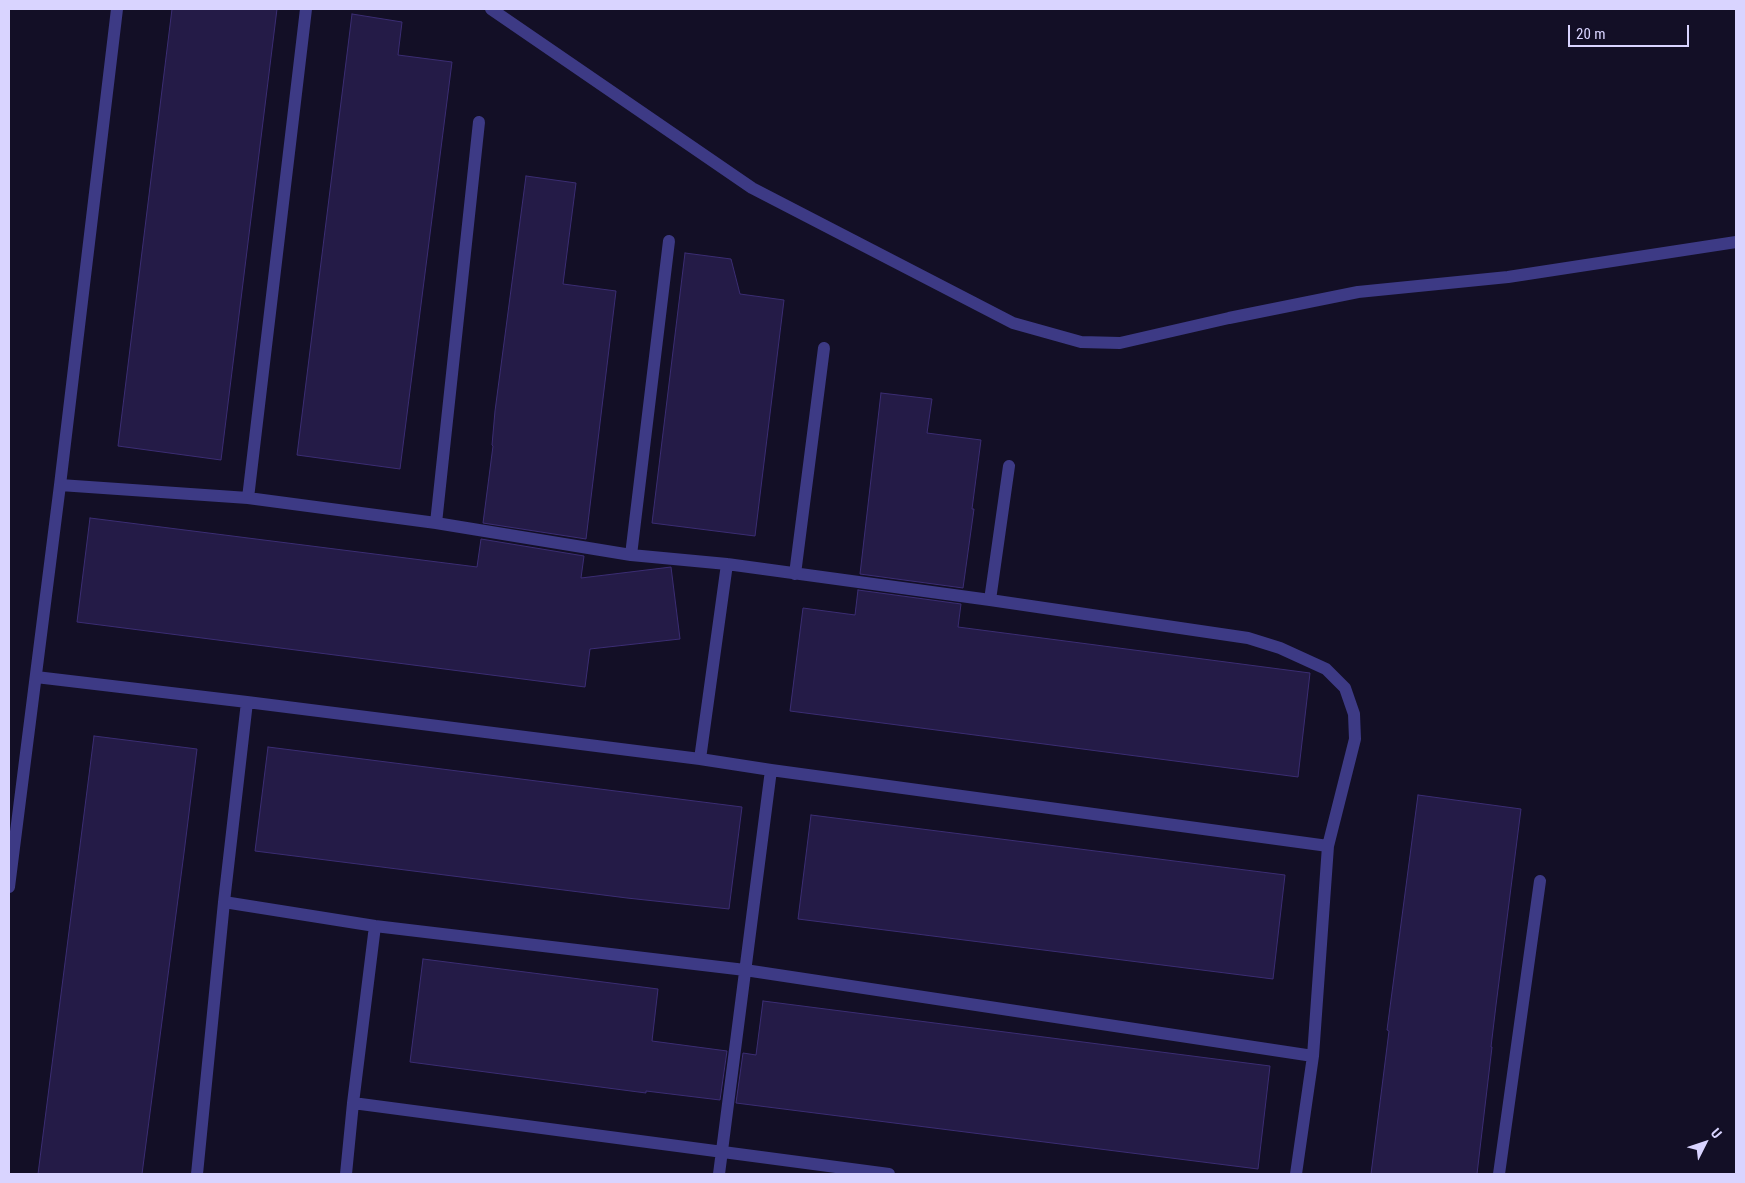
<!DOCTYPE html>
<style>
body{margin:0}
#map{position:relative;width:1745px;height:1183px;overflow:hidden;background:#130f26;font-family:"Roboto Condensed",sans-serif}
canvas{display:block}
.frame{position:absolute;inset:0;border:10px solid #d9d4ff;pointer-events:none}
.north{position:absolute;left:1680px;top:1118px;width:50px;height:50px;-webkit-text-stroke:4px #130f26;paint-order:stroke;rotate:49deg;font-size:14px;font-weight:700;line-height:20px;text-align:center;color:#d9d4ff}
.north::after{content:'';display:block;margin:auto;width:18px;height:22px;background:#d9d4ff;clip-path:polygon(50% 0,100% 100%,50% 72%,0 100%)}
.scale{position:absolute;left:1568px;top:25px;width:121px;height:22px;box-sizing:border-box;border:2px solid #d9d4ff;border-top:0;padding-left:6px;font-size:15px;line-height:18px;white-space:nowrap;color:#d9d4ff;-webkit-text-stroke:4px #130f26;paint-order:stroke}
</style>
<div id="map">
<canvas width="1745" height="1183"></canvas>
<div class="frame"></div>
<div class="north">U</div>
<div class="scale">20 m</div>
</div>
<script>
const g = document.querySelector('canvas').getContext('2d');
g.lineJoin = 'round';
function paint(path, color) {
  g.fillStyle = color;
  g.fill(path, 'evenodd');
}
function toPath(rows) {
  const path = new Path2D();
  for (const r of rows) {
    path.moveTo(r[0], r[1]);
    for (let i = 2; i < r.length; i += 2) path.lineTo(r[i], r[i + 1]);
  }
  return path;
}
function stroke(path, color, width, dash) {
  g.strokeStyle = color;
  g.lineWidth = width;
  g.lineCap = dash ? 'butt' : 'round';
  g.setLineDash(dash || []);
  g.stroke(path);
}
const building = toPath([
 [172,9,277,9,221,460,118,446,172,9],
 [352,14,402,22,398,55,452,62,400,469,297,455,352,14],
 [526,176,576,183,563,284,616,291,586,539,483,523,493,446,492,445,495,411,526,176],
 [685,253,731,259,740,294,784,300,755,536,652,523,685,253],
 [881,393,932,399,927,433,981,440,972,509,974,509,963,588,860,574,881,393],
 [90,518,477,567,481,539,584,556,581,578,671,567,680,639,590,649,585,687,77,622,90,518],
 [858,590,961,604,958,627,1310,673,1298,777,790,711,803,608,855,615,858,590],
 [94,736,197,749,184,853,142,1174,38,1174,94,736],
 [268,747,742,807,729,909,627,898,255,851,268,747],
 [1418,795,1521,809,1496,1005,1491,1047,1492,1047,1477,1174,1371,1174,1389,1031,1387,1030,1418,795],
 [811,815,1285,875,1273,979,798,919,811,815],
 [423,959,658,989,652,1041,727,1051,720,1100,646,1091,646,1093,410,1062,423,959],
 [763,1001,1270,1066,1258,1169,736,1103,743,1053,756,1055,763,1001]
]);
paint(building, '#241b47');
stroke(building, '#3b2d73', 1);
stroke(toPath([
 [491,9,752,188,1013,323,1081,342,1120,343,1229,318,1358,292,1508,277,1736,242],
 [60,485,248,498,436,523,631,555,727,564,990,600,1248,638,1280,648,1326,669,1345,688,1354,714,1355,739,1328,846,1313,1056,1296,1174],
 [248,498,306,9],
 [436,523,479,122],
 [631,555,669,241],
 [795,574,824,348],
 [990,600,1009,466],
 [36,677,247,702,700,759,771,770,1328,846],
 [700,759,727,564],
 [9,887,60,485,117,9],
 [224,902,375,926,745,970,1313,1056],
 [353,1103,889,1174],
 [197,1174,224,902,247,702],
 [346,1174,353,1103,375,926],
 [719,1174,771,770],
 [1499,1174,1540,881]
]), '#3d3a85', 12);
</script>
